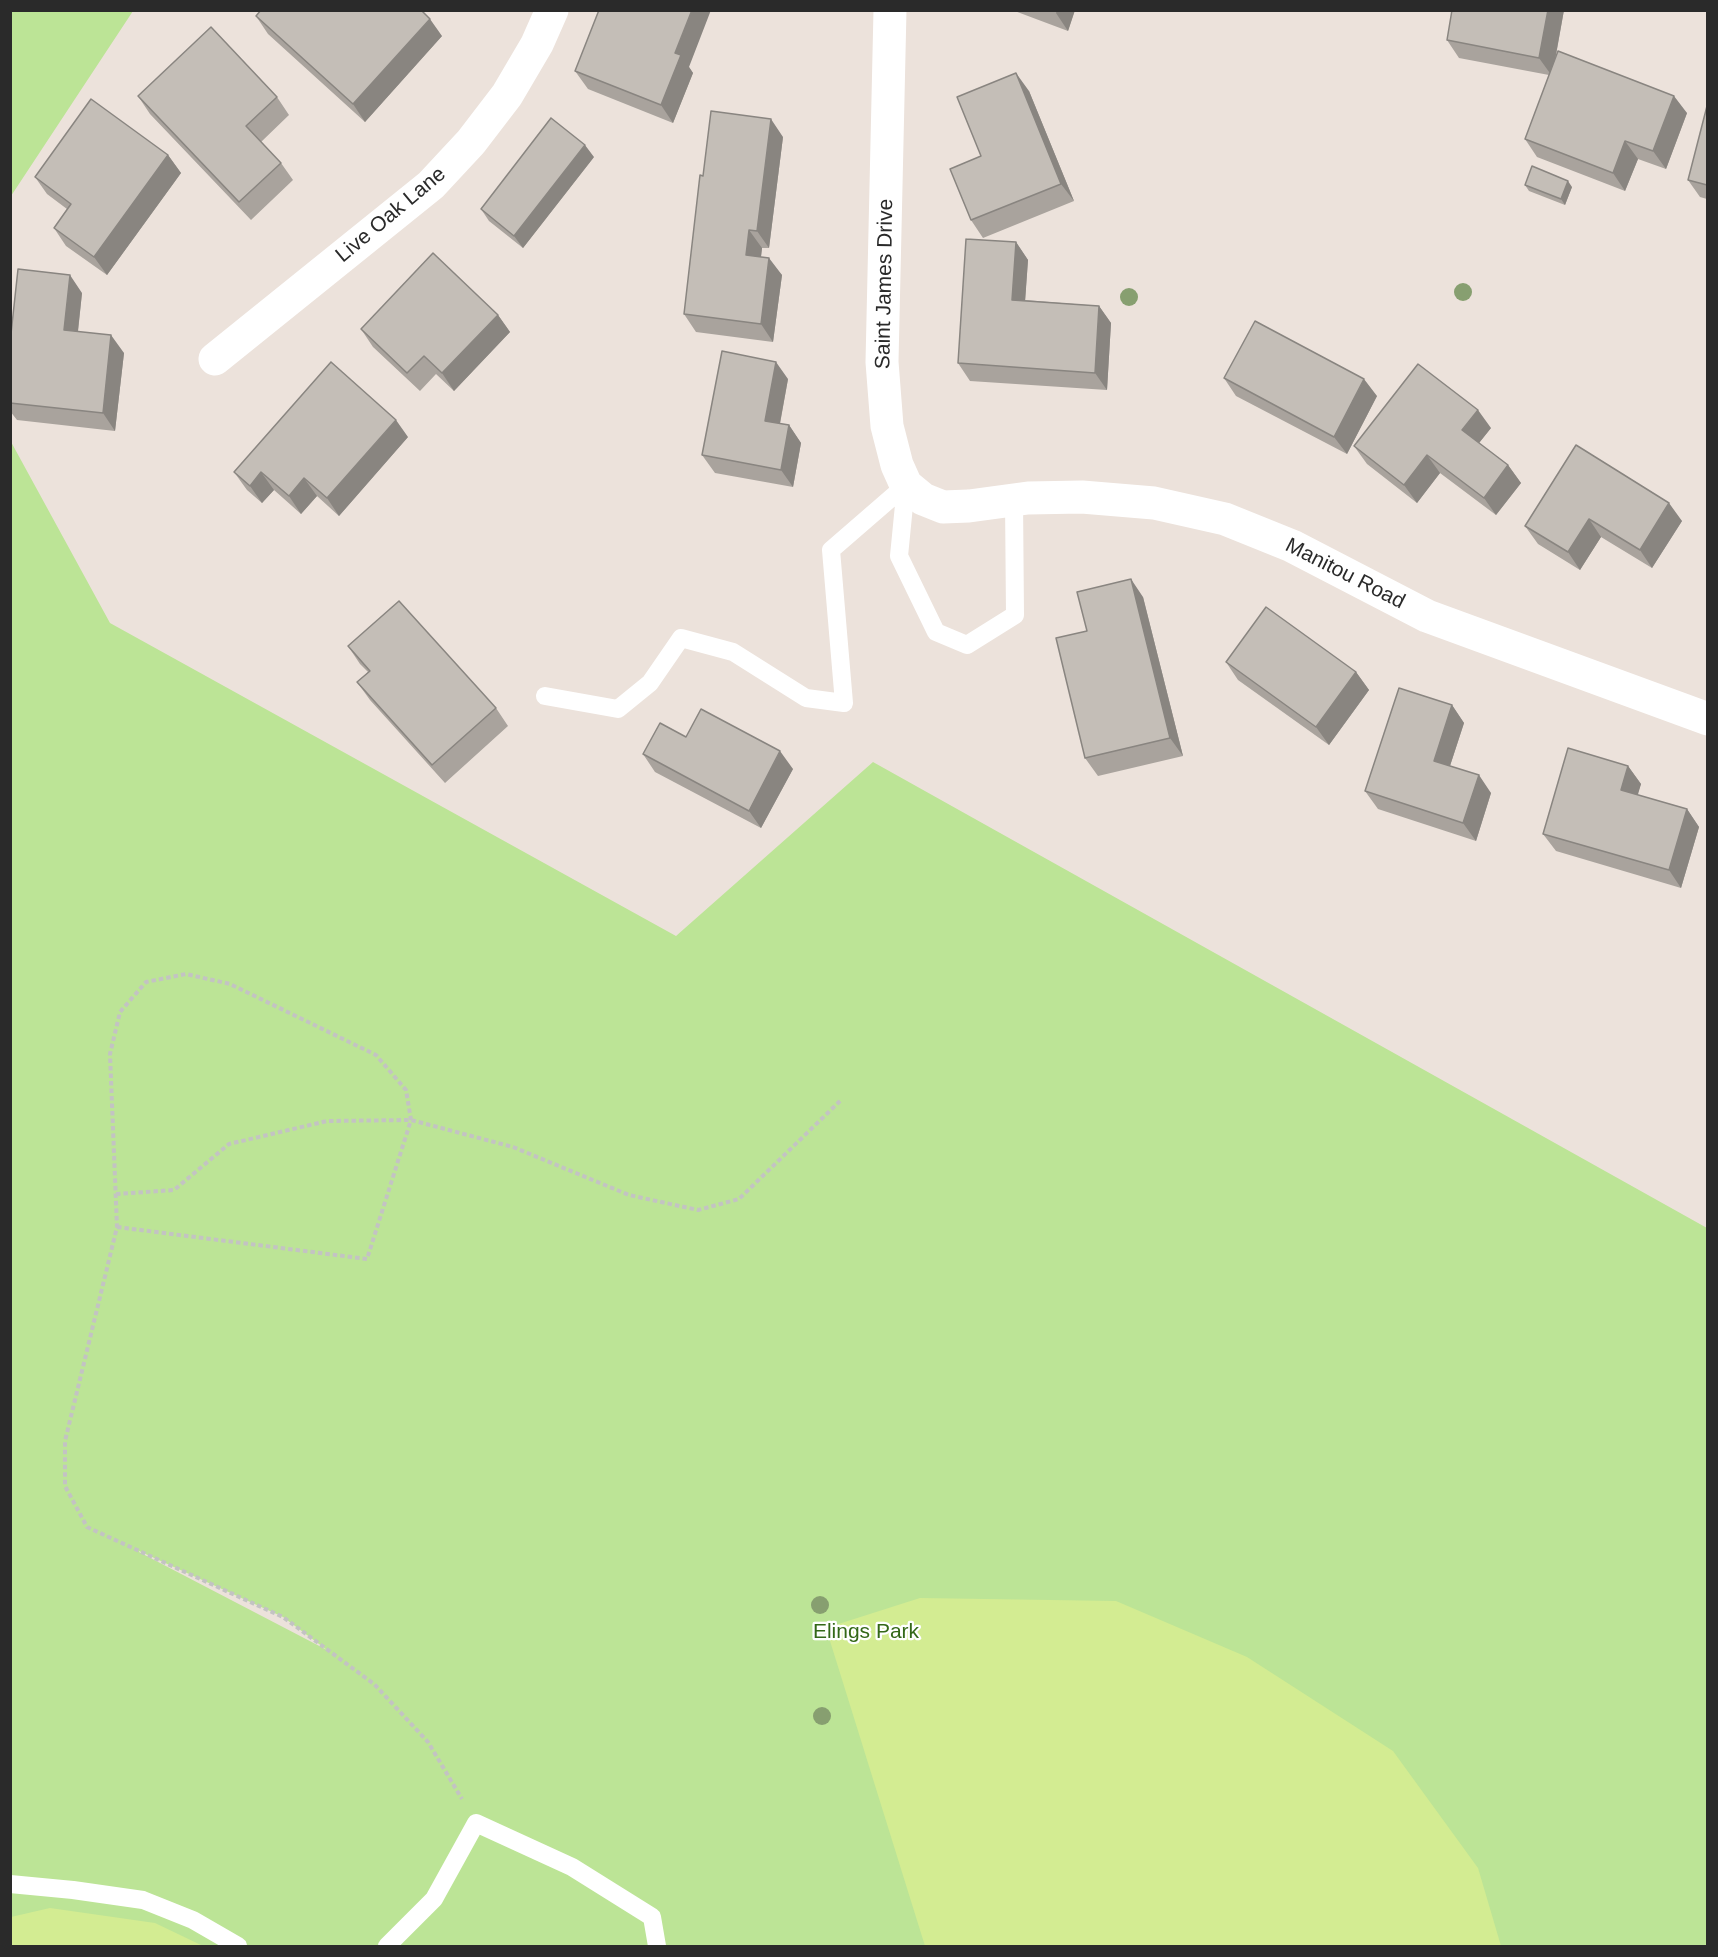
<!DOCTYPE html>
<style>
body{margin:0}
#map{position:relative;width:1718px;height:1957px;overflow:hidden;background:#ece2db;font-family:Helvetica,sans-serif}
canvas{display:block}
.frame{position:absolute;inset:0;border:12px solid #2a2a2a;pointer-events:none}
</style>
<div id="map">
<canvas width="1718" height="1957"></canvas>
<div class="frame"></div>
</div>
<script>
const g = document.querySelector('canvas').getContext('2d');
g.lineJoin = 'round';
function paint(path, color) {
  g.fillStyle = color;
  g.fill(path, 'evenodd');
}
function toPath(rows) {
  const path = new Path2D();
  for (const r of rows) {
    path.moveTo(r[0], r[1]);
    for (let i = 2; i < r.length; i += 2) path.lineTo(r[i], r[i + 1]);
  }
  return path;
}
function stroke(path, color, width, dash) {
  g.strokeStyle = color;
  g.lineWidth = width;
  g.lineCap = dash ? 'butt' : 'round';
  g.setLineDash(dash || []);
  g.stroke(path);
}
function label(font, color, halo, rows, align = 'center') {
  g.font = font + ' Helvetica,sans-serif';
  g.lineWidth = 4.5;
  g.setLineDash([]);
  g.textBaseline = 'middle';
  g.strokeStyle = halo;
  g.fillStyle = color;
  for (const [text, x, y, turn = 0] of rows) {
    g.save();
    g.translate(x, y);
    g.rotate((+turn || 0) * Math.PI / 180);
    g.textAlign = isNaN(turn) ? turn : align;
    if (halo) g.strokeText(text, 0, 0);
    g.fillText(text, 0, 0);
    g.restore();
  }
}
paint(toPath([
 [11,10,133,11,11,196,10,11],
 [10,440,110,623,676,936,873,762,1707,1228,1707,1946,11,1946],
 [139,1551,283,1617,327,1650,139,1552]
]), '#bce496');
paint(toPath([
 [920,1598,1116,1601,1247,1657,1393,1751,1478,1868,1501,1946,925,1946,826,1628],
 [50,1908,155,1923,203,1946,11,1946,11,1917]
]), '#d3ec92');
stroke(toPath([
 [116,1194,174,1190,229,1144,327,1121,411,1120,513,1147,629,1195,698,1210,739,1199,840,1101],
 [117,1227,367,1259,411,1120,406,1090,376,1055,230,984,186,974,146,982,120,1012,110,1054,117,1227,65,1441,65,1486,87,1527,283,1617,374,1684,428,1742,462,1799]
]), '#c3c3c3', 4, [4.5, 3]);
stroke(toPath([
 [906,485,899,556,936,632,967,645,1015,615,1014,500],
 [545,696,618,709,650,683,681,638,733,652,806,698,844,703,831,550,906,485],
 [10,1884,73,1890,143,1900,193,1920,238,1946],
 [387,1946,434,1899,476,1823,572,1867,652,1917,657,1946]
]), '#fff', 18);
stroke(toPath([
 [890,10,882,362,887,426,897,465,906,485,923,499,943,507,969,506,1028,498,1082,497,1154,503,1225,519,1292,546,1427,616,1708,719],
 [215,359,431,185,471,142,507,95,537,44,552,10]
]), '#fff', 33);
g.fillStyle = '#879f70';
for (const [x, y] of [
 [1463,292],
 [1129,297],
 [820,1605],
 [822,1716]
]) {
  g.beginPath();
  g.arc(x, y, 9, 0, 2 * Math.PI);
  g.fill();
}
paint(toPath([
 [1012,10,1075,10,1068,31],
 [1452,10,1564,10,1555,61,1687,113,1666,169,1638,159,1625,191,1537,157,1525,139,1549,75,1459,58,1447,40],
 [256,16,442,36,365,122,268,34],
 [689,67,693,73,673,123,588,89,575,71],
 [1029,91,1074,201,983,238,971,220,981,156],
 [138,96,277,97,289,115,261,142,281,163,293,180,251,220,150,114],
 [1707,106,1707,199,1700,197,1688,180],
 [783,137,769,248,762,248,761,257,782,275,773,342,696,332,684,314],
 [168,155,181,173,107,275,66,246,54,228,67,209,47,194,35,177],
 [594,157,523,248,489,221,481,209],
 [1525,185,1572,187,1565,205,1529,191],
 [1016,242,1028,260,1025,300,1099,306,1111,323,1107,390,970,381,958,363],
 [82,293,78,332,124,353,115,431,17,420,10,411,10,343],
 [498,315,510,332,454,391,436,374,420,391,373,347,361,329],
 [1224,378,1377,396,1347,454,1236,396],
 [788,379,780,424,789,425,801,443,793,487,715,473,702,455],
 [1491,428,1479,443,1508,465,1521,483,1496,515,1440,473,1417,503,1367,464,1354,446],
 [408,437,339,516,317,496,301,514,274,490,262,503,247,490,234,472],
 [1576,445,1682,521,1652,568,1601,537,1580,570,1538,544,1525,526],
 [1143,597,1183,756,1098,776,1085,758,1087,631],
 [348,646,496,708,508,726,445,783,370,700,357,682,368,672,360,664],
 [1226,662,1356,672,1369,690,1329,745,1238,680],
 [1452,705,1464,723,1450,766,1491,793,1476,841,1378,809,1365,791],
 [686,737,793,769,761,828,655,772,643,754],
 [1628,766,1641,784,1637,795,1687,809,1699,827,1681,888,1556,851,1543,834]
]), '#a9a39d');
paint(toPath([
 [692,10,711,10,689,67,693,73,673,123,661,105,675,53],
 [1057,10,1075,10,1068,31,1056,13],
 [1548,10,1564,10,1552,76,1539,58],
 [430,19,442,36,365,122,353,104],
 [1016,73,1029,91,1074,201,1061,184],
 [1674,96,1687,113,1666,169,1653,151],
 [771,119,783,137,769,248,757,231],
 [1625,141,1638,159,1625,191,1613,173],
 [585,145,594,157,523,248,514,236],
 [168,155,181,173,107,275,94,257],
 [1568,181,1572,187,1565,205,1561,199],
 [749,230,762,248,759,273,746,255],
 [1016,242,1028,260,1024,317,1012,300],
 [769,258,782,275,773,342,761,324],
 [70,275,82,293,76,348,64,330],
 [1099,306,1111,323,1107,390,1095,373],
 [498,315,510,332,454,391,442,373],
 [111,335,124,353,115,431,103,413],
 [776,362,788,379,777,439,765,421],
 [1364,379,1377,396,1347,454,1334,437],
 [1478,410,1491,428,1475,448,1462,430],
 [396,420,408,437,339,516,327,498],
 [789,425,801,443,793,487,781,470],
 [1427,455,1440,473,1417,503,1404,485],
 [1508,465,1521,483,1496,515,1484,498],
 [261,472,274,490,262,503,250,486],
 [304,478,317,496,301,514,289,496],
 [1669,503,1682,521,1652,568,1640,550],
 [1589,519,1601,537,1580,570,1568,552],
 [1131,579,1143,597,1183,756,1170,738],
 [1356,672,1369,690,1329,745,1316,727],
 [1452,705,1464,723,1446,778,1434,761],
 [780,751,793,769,761,828,749,811],
 [1628,766,1641,784,1634,808,1621,790],
 [1479,775,1491,793,1476,841,1463,823],
 [1687,809,1699,827,1681,888,1669,870]
]), '#898580');
const building = toPath([
 [261,10,421,10,430,19,353,104,256,16,261,10],
 [599,10,692,10,675,53,681,55,661,105,575,71,599,10],
 [1452,10,1548,10,1539,58,1447,40,1452,10],
 [211,27,277,97,246,126,281,163,239,202,138,96,211,27],
 [1558,51,1674,96,1653,151,1625,141,1613,173,1525,139,1558,51],
 [1016,73,1061,184,971,220,950,169,981,156,957,97,1016,73],
 [91,99,168,155,94,257,54,228,71,204,35,177,91,99],
 [1707,106,1707,185,1688,180,1707,106],
 [711,111,771,119,757,231,749,230,746,255,769,258,761,324,684,314,700,175,703,176,711,111],
 [551,118,585,145,514,236,481,209,551,118],
 [1532,166,1568,181,1561,199,1525,185,1532,166],
 [966,239,1016,242,1012,300,1099,306,1095,373,958,363,966,239],
 [433,253,498,315,442,373,424,356,407,373,361,329,433,253],
 [18,269,70,275,64,330,111,335,103,413,10,403,10,343,18,269],
 [1255,321,1364,379,1334,437,1224,378,1255,321],
 [722,351,776,362,765,421,789,425,781,470,702,455,722,351],
 [331,362,396,420,327,498,304,478,289,496,261,472,250,486,234,472,331,362],
 [1418,364,1478,410,1462,430,1508,465,1484,498,1427,455,1404,485,1354,446,1418,364],
 [1576,445,1669,503,1640,550,1589,519,1568,552,1525,526,1576,445],
 [1131,579,1170,738,1085,758,1056,638,1087,631,1077,592,1131,579],
 [399,601,496,708,432,765,357,682,370,671,348,646,399,601],
 [1266,607,1356,672,1316,727,1226,662,1266,607],
 [1399,688,1452,705,1434,761,1479,775,1463,823,1365,791,1399,688],
 [701,709,780,751,749,811,643,754,660,723,686,737,701,709],
 [1568,748,1628,766,1621,790,1687,809,1669,870,1543,834,1568,748]
]);
paint(building, '#c4beb7');
stroke(building, '#898580', 1.5);
label('21px', '#2a2a2a', '#fff', [
 ["Live Oak Lane",391,215,-40],
 ["Saint James Drive",885,284,-89],
 ["Manitou Road",1345,574,27]
]);
label('21px', '#346818', '#fff', [
 ["Elings Park",866,1632]
]);
</script>
